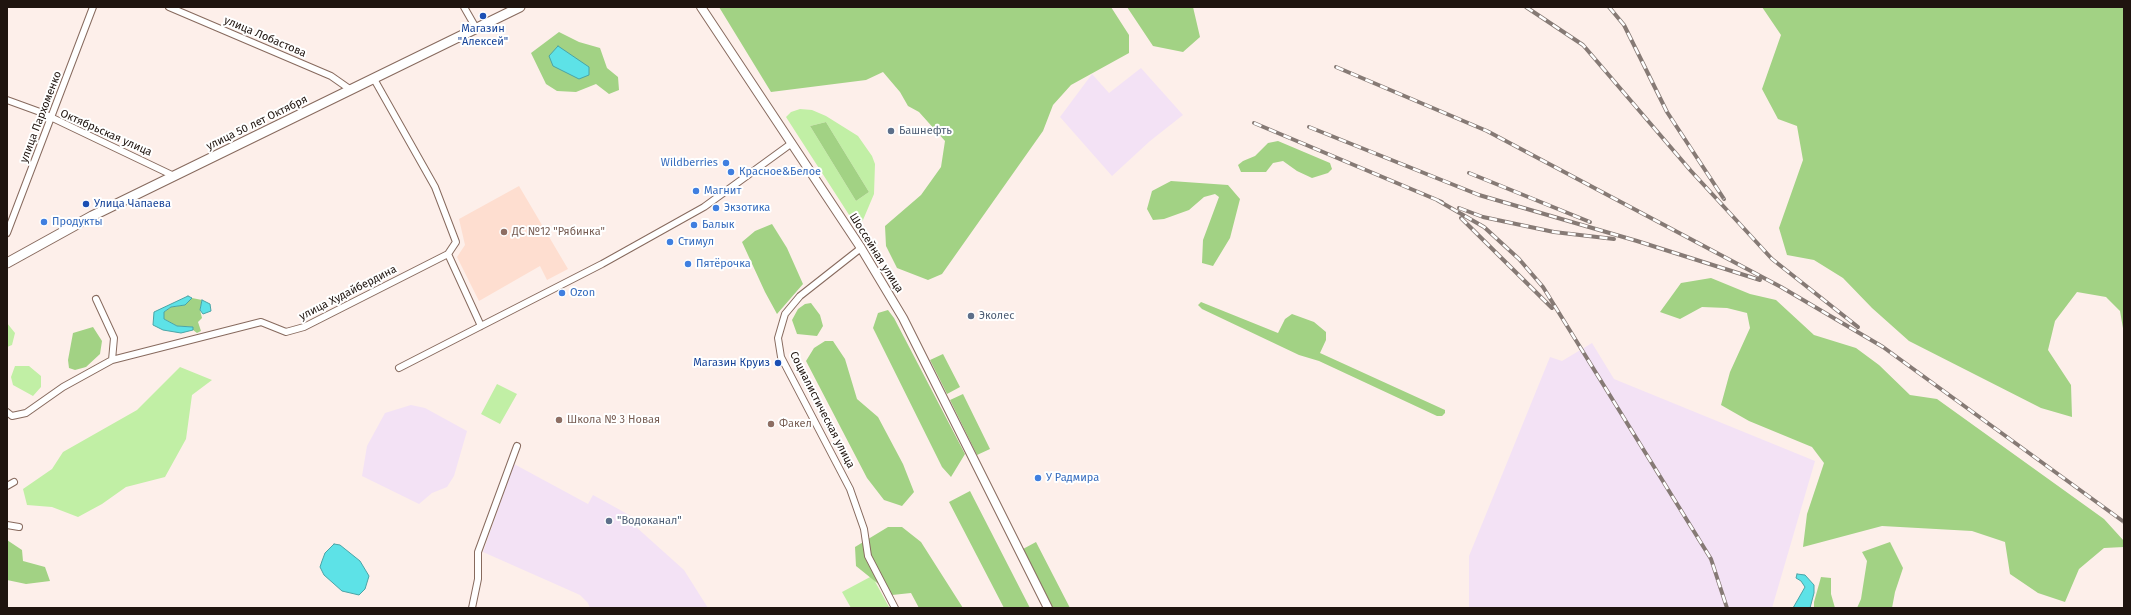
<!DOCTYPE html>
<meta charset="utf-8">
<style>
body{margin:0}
#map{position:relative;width:2131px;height:615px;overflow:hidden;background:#fdefea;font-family:"Fira Sans",sans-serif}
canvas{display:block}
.frame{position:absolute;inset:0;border:8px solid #1f140f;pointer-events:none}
</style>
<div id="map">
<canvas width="2131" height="615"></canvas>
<div class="frame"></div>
</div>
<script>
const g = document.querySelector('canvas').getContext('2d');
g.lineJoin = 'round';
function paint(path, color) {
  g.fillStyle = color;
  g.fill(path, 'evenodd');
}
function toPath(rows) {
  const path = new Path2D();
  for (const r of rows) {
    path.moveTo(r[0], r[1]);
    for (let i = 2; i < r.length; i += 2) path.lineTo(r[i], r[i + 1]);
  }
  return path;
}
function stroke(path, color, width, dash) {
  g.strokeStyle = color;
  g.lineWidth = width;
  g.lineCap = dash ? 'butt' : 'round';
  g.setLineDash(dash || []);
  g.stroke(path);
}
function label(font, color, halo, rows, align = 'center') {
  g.font = font + ' "Fira Sans",sans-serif';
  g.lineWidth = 4;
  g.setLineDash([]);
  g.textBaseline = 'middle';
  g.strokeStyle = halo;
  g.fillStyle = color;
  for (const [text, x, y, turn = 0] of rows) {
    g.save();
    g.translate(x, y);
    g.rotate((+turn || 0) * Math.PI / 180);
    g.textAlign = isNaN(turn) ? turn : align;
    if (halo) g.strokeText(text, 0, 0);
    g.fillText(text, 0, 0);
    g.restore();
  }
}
paint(toPath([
 [519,186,568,269,547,280,540,266,479,301,457,257,465,245,459,219]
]), '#feded0');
paint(toPath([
 [1141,68,1183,115,1150,141,1112,176,1060,117,1092,74,1109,93],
 [1592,343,1614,379,1815,461,1772,608,1469,608,1469,556,1550,357,1562,361],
 [411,405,425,408,467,431,454,476,447,487,432,493,419,504,362,476,367,446,385,413],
 [514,464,588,504,593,495,631,516,635,526,684,570,708,608,590,608,588,603,580,595,483,552]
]), '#f3e2f5');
paint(toPath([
 [800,109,812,110,826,116,858,136,872,156,875,164,874,194,863,220,858,224,853,221,786,117,791,112],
 [826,122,869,192,856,201,810,126],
 [7,323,15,333,12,345,7,347],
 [15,366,29,366,41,376,41,387,33,396,13,385,11,377],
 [180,367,212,380,192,395,186,439,165,477,126,487,102,504,78,517,52,507,27,505,23,489,52,469,63,452,137,410],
 [497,384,517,394,500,424,481,414],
 [872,576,889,607,851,608,842,592]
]), '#c1efa5');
paint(toPath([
 [719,7,1111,7,1129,35,1129,53,1071,85,1053,105,1043,131,942,274,928,280,897,268,886,246,885,226,921,195,941,167,945,141,919,112,908,106,900,92,883,72,866,80,771,92],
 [1127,7,1193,7,1200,37,1183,52,1153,46],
 [1762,7,2124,7,2124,334,2120,311,2106,297,2077,292,2055,321,2048,350,2071,385,2072,417,2041,408,1909,341,1872,308,1843,278,1814,260,1787,255,1779,228,1803,160,1797,126,1778,119,1762,89,1781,35],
 [559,32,579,42,600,48,607,68,618,77,619,90,609,94,596,84,576,92,557,91,546,84,531,53],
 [826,122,869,192,856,201,810,126],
 [1278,141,1330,163,1332,169,1328,173,1312,178,1297,171,1283,161,1273,163,1266,172,1241,172,1238,165,1243,161,1255,156,1268,143],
 [1171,181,1228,185,1240,199,1230,238,1213,266,1202,263,1203,240,1219,197,1215,194,1204,197,1189,210,1164,219,1153,220,1147,209,1152,191],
 [772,224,787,248,803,284,777,314,765,292,742,242,755,231],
 [1711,278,1750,294,1776,300,1814,335,1856,348,1879,365,1910,395,1937,399,2104,519,2124,541,2124,547,2104,548,2079,569,2065,602,2038,593,2010,574,2005,542,1972,531,1882,526,1803,547,1807,514,1824,463,1812,447,1749,421,1721,405,1730,372,1750,328,1747,313,1727,308,1702,307,1680,319,1660,312,1681,283],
 [192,298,202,300,200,310,202,318,198,322,201,331,197,333,193,330,193,327,177,326,164,319,164,312,171,307,185,305],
 [1201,302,1278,333,1285,319,1292,314,1314,322,1326,332,1326,340,1320,353,1445,410,1445,413,1442,416,1437,416,1319,361,1299,355,1202,309,1198,305],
 [811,303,820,315,823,326,817,336,797,334,792,320,798,309,805,304],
 [888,310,894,318,965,454,951,477,942,467,873,328,878,313],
 [93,327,102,341,100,354,86,367,75,370,69,368,68,360,73,333],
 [825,341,833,341,845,359,857,399,878,417,903,464,914,492,902,506,884,500,867,478,806,361,814,348],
 [943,354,960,387,947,394,930,360],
 [963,394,990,449,977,455,950,400],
 [970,491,1030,608,1004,608,949,502],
 [888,527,902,527,921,542,963,608,919,608,911,593,892,595,856,566,855,547],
 [7,540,22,550,23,561,45,567,50,581,26,584,7,580],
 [1036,542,1070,608,1053,608,1023,549],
 [1890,542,1903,568,1895,592,1892,608,1857,608,1861,599,1867,561,1862,552],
 [1821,577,1831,578,1831,594,1835,608,1814,608,1814,602]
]), '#a2d284');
const water = toPath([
 [558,46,589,67,589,75,579,79,553,66,549,56,558,46],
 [188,296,192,298,185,305,171,307,164,312,164,319,177,326,193,327,193,330,181,333,163,330,153,325,154,312,188,296],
 [202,300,210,304,211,311,203,314,200,310,202,300],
 [334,544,340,545,360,561,369,576,365,589,359,595,342,591,324,575,320,567,322,561,325,553,334,544],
 [1797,574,1805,575,1814,585,1814,593,1810,608,1793,608,1805,587,1801,581,1796,578,1797,574]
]);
paint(water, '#5de2e7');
stroke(water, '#4aa4a6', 1);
const minor = toPath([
 [169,7,331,76,351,90],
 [464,7,476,28],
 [7,100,40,112,174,176],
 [7,233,93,7],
 [861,248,800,296,785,314,778,338,781,357,850,489,864,529,868,556,895,608],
 [448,254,481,326],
 [96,299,114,338,112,360],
 [399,368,602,264,704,207,792,143],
 [7,412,12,416,26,413,63,387,112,360,261,322,286,332,304,327,448,254,456,242,435,187,374,79],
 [7,486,14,482],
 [7,525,19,527],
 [472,608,478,579,478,552,517,446]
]);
const tertiary = toPath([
 [701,7,861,248,903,318,1048,608]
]);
const secondary = toPath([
 [7,263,92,216,520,7]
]);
stroke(minor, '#876a5e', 8);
stroke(tertiary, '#876a5e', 10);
stroke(secondary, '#876a5e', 11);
stroke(minor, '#fff', 6);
stroke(tertiary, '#fff', 8);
stroke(secondary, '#fff', 9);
const rail = toPath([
 [1526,7,1583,45,1691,171,1772,259,1858,327],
 [1609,7,1624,25,1667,112,1724,199],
 [1336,67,1487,131,1781,287,1883,347,2124,522],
 [1254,123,1442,202],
 [1309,127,1479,195,1637,241,1760,280],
 [1469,173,1590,222],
 [1437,200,1484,227,1519,259,1543,287,1711,559,1727,608],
 [1459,208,1483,217,1554,232,1614,239],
 [1461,218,1552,308]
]);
stroke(rail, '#867a75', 4);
stroke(rail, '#fff', 2.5, [8]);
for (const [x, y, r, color] of [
 [483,16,4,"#1a4fb4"],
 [891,131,4,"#5c6f8a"],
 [726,163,4,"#3f7fe0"],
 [731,172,4,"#3f7fe0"],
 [696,191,4,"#3f7fe0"],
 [86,204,4,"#1a4fb4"],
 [716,208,4,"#3f7fe0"],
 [44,222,4,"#3f7fe0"],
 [694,225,4,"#3f7fe0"],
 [504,232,4,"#8d6e63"],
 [670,242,4,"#3f7fe0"],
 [688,264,4,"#3f7fe0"],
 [562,293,4,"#3f7fe0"],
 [971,316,4,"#5c6f8a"],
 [778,363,4,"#1a4fb4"],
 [559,420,4,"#8d6e63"],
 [771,424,4,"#8d6e63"],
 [1038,478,4,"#3f7fe0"],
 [609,521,4,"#5c6f8a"]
]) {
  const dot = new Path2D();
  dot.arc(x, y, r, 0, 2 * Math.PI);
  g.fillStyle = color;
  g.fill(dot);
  stroke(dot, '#fff', 1.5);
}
label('11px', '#164399', '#fff', [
 ["Магазин",483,29],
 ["\"Алексей\"",483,42],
 ["Улица Чапаева",94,204,"left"],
 ["Магазин Круиз",770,363,"right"]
]);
label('11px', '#1f140f', '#fff', [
 ["улица Лобастова",265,37,23],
 ["улица Пархоменко",41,117,-69],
 ["улица 50 лет Октября",257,123,-26],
 ["Октябрьская улица",106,133,24],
 ["Шоссейная улица",876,253,58],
 ["улица Худайбердина",348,293,-27],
 ["Социалистическая улица",822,410,63]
]);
label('11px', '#4e5e75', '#fff', [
 ["Башнефть",899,131],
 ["Эколес",979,316],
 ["\"Водоканал\"",617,521]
], 'left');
label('11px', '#366cbe', '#fff', [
 ["Wildberries",718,163,"right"],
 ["Красное&Белое",739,172],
 ["Магнит",704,191],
 ["Экзотика",724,208],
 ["Продукты",52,222],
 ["Балык",702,225],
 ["Стимул",678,242],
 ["Пятёрочка",696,264],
 ["Ozon",570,293],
 ["У Радмира",1046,478]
], 'left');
label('11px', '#785e54', '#fff', [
 ["ДС №12 \"Рябинка\"",512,232],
 ["Школа № 3 Новая",567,420],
 ["Факел",779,424]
], 'left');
</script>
